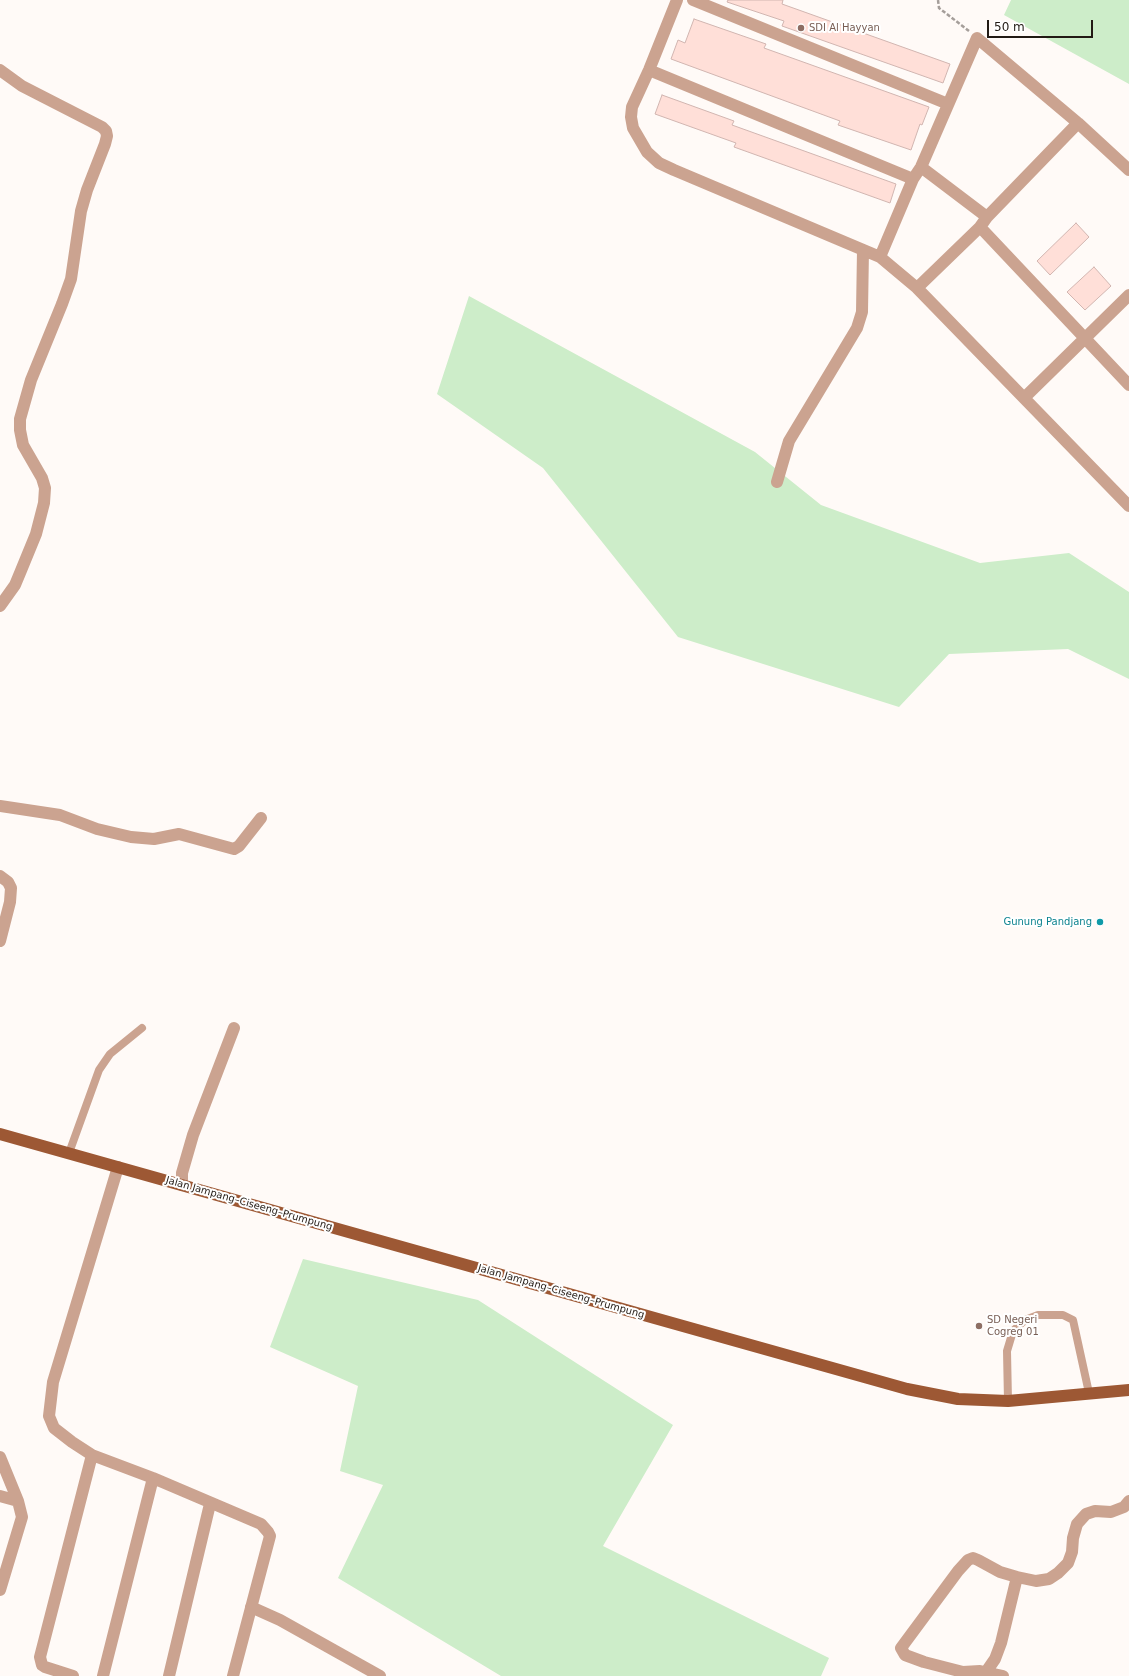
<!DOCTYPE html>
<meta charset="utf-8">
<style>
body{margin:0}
#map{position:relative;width:1129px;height:1676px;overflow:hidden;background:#fffaf7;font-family:"DejaVu Sans",sans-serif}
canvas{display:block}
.scale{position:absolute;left:987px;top:20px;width:106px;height:18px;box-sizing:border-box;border:2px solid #221a14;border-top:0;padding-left:5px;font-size:12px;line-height:14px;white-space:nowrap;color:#221a14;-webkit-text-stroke:3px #fff;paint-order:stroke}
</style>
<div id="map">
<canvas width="1129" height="1676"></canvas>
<div class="scale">50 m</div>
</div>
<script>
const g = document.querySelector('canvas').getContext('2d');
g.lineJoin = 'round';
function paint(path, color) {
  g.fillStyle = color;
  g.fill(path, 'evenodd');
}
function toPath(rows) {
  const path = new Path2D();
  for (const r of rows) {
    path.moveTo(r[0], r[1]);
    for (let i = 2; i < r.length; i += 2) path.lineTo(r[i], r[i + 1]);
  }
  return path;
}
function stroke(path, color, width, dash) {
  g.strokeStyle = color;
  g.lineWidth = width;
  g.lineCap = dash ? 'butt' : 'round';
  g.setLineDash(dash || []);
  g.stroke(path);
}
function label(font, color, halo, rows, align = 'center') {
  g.font = font + ' "DejaVu Sans",sans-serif';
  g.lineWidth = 4;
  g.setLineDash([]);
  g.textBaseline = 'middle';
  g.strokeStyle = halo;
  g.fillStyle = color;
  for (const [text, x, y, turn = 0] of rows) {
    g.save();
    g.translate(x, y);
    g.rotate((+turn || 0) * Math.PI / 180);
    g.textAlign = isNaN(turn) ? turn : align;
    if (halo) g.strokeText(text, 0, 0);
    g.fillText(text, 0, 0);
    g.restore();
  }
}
paint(toPath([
 [1011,0,1129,0,1129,84,1004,15],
 [469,296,755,452,821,505,980,563,1069,553,1129,592,1129,679,1068,649,949,654,899,707,678,637,543,468,437,394],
 [303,1259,478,1300,673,1425,603,1546,829,1658,821,1676,501,1676,338,1578,383,1485,340,1471,358,1386,270,1347]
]), '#cdedc9');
const building = toPath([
 [728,0,783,0,782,4,950,64,943,83,782,26,784,21,727,2,728,0],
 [694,19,766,44,764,48,929,107,922,125,920,124,911,150,838,125,840,121,671,59,678,40,685,43,694,19],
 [662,95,734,121,732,125,896,184,890,203,734,147,736,143,655,114,662,95],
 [1076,223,1089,237,1050,275,1037,261,1076,223],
 [1094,267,1111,286,1085,310,1067,292,1094,267]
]);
paint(building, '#ffdfd8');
stroke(building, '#d1b5b0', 1);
stroke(toPath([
 [938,0,939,8,969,31]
]), '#a59e9a', 2.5, [4, 2]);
stroke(toPath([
 [69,1153,99,1070,110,1054,142,1028],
 [1008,1401,1007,1351,1013,1331,1025,1320,1038,1315,1063,1315,1073,1320,1089,1393]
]), '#cba390', 8);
stroke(toPath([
 [677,0,649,70,632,107,631,117,633,128,647,152,659,163,674,170,880,257,917,288,1129,506],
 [693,0,948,104],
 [0,70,22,86,102,127,106,131,107,136,105,144,87,190,81,211,71,279,62,304,31,380,20,419,20,430,23,445,42,478,45,488,44,503,36,534,20,573,15,585,0,606],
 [649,70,913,179],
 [921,167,987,217],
 [980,227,1129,385],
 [880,257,913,179,921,167,977,38,1078,123,1129,170],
 [917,288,980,227,987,217,1078,123],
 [1024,398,1129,295],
 [777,482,789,441,857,328,862,312,863,250],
 [0,806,60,815,97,829,131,837,154,839,179,834,234,849,239,846,261,818],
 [0,876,8,882,11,888,10,902,0,941],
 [118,1167,53,1382,49,1416,54,1428,72,1442,92,1455,153,1478,261,1524,268,1532,270,1536,233,1676],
 [182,1185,182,1173,193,1135,234,1028],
 [0,1457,18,1501,22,1517,0,1590],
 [0,1496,18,1501],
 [251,1607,280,1620,380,1676],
 [986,1672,995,1659,1001,1643,1017,1577],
 [73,1676,45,1667,42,1665,40,1657,92,1455],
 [103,1676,153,1478],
 [169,1676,210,1504],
 [1003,1676,980,1671,963,1672,924,1662,905,1655,901,1648,958,1571,968,1560,973,1558,978,1560,1000,1572,1017,1577,1036,1581,1049,1579,1058,1573,1068,1563,1072,1552,1073,1538,1077,1524,1086,1514,1095,1511,1111,1512,1124,1507,1129,1501]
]), '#cba390', 12);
stroke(toPath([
 [0,1134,907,1389,958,1399,1008,1401,1129,1390]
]), '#9d5834', 12);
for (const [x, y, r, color] of [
 [801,28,4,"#8d6e63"],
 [1100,922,4,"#0f9aa8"],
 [979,1326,4,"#8d6e63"]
]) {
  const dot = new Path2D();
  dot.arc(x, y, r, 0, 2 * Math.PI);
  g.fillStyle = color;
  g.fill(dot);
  stroke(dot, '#fff', 1.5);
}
label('10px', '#785e54', '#fff', [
 ["SDI Al Hayyan",809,28],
 ["SD Negeri",987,1320],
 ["Cogreg 01",987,1332]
], 'left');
label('10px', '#0d838f', '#fff', [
 ["Gunung Pandjang",1092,922]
], 'right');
label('10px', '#221a14', '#fff', [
 ["Jalan Jampang–Ciseeng–Prumpung",249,1204,16],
 ["Jalan Jampang–Ciseeng–Prumpung",561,1292,16]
]);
</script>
